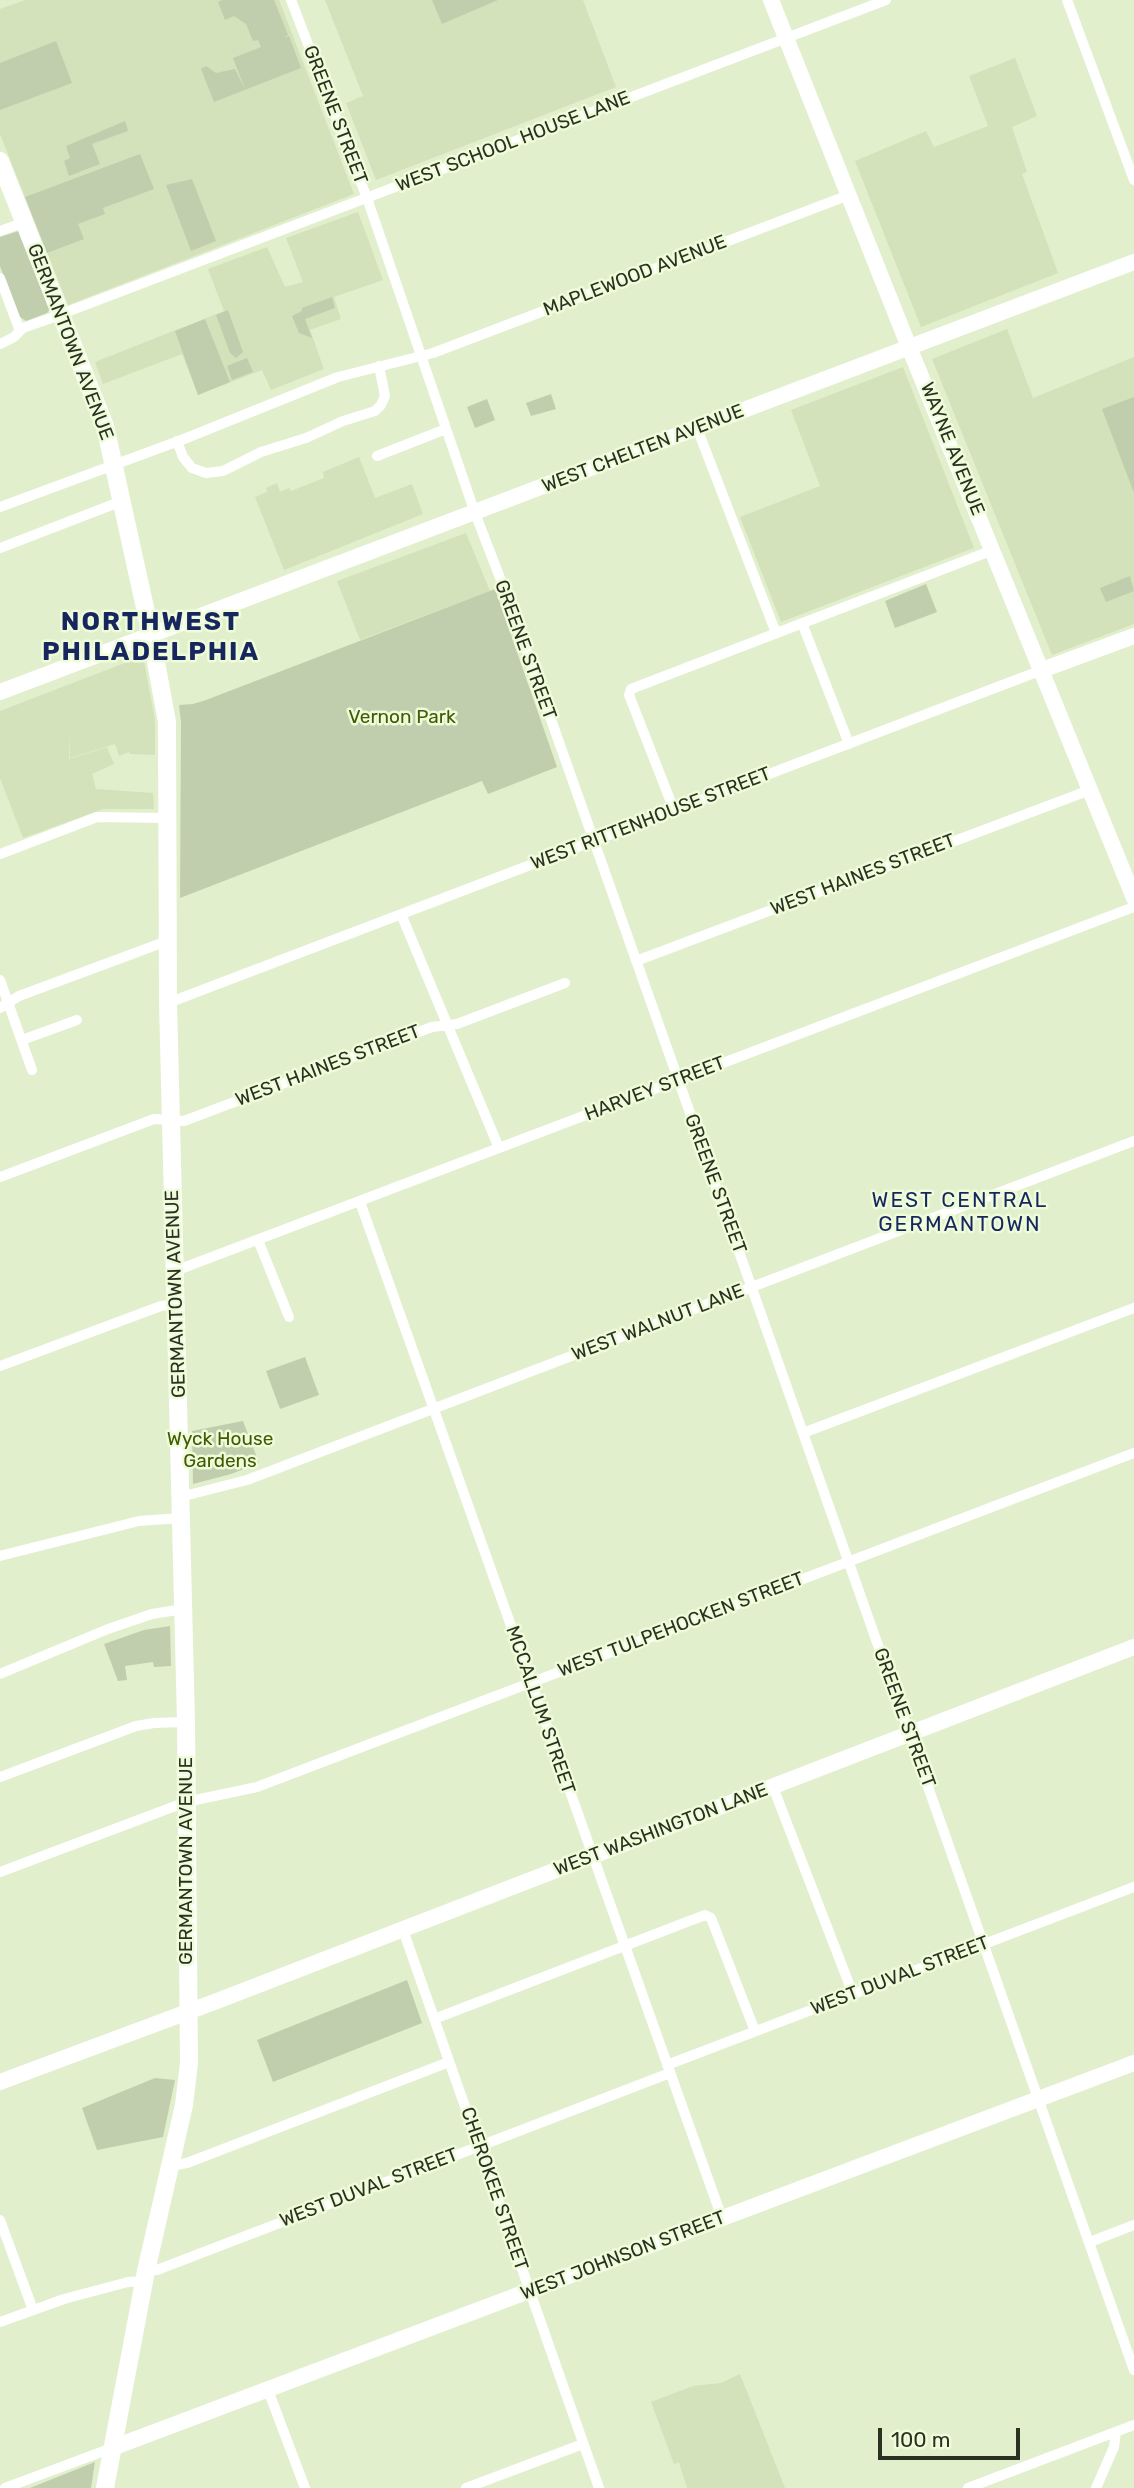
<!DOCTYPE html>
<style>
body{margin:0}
#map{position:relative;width:1134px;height:2488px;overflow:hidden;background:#e1efcc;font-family:Rubik,sans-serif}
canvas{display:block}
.scale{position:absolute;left:878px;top:2428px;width:142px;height:32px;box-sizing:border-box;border:4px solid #2b3023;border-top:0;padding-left:9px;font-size:21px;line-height:24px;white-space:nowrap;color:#2b3023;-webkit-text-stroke:5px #eefcd9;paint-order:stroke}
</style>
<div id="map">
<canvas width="1134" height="2488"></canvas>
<div class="scale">100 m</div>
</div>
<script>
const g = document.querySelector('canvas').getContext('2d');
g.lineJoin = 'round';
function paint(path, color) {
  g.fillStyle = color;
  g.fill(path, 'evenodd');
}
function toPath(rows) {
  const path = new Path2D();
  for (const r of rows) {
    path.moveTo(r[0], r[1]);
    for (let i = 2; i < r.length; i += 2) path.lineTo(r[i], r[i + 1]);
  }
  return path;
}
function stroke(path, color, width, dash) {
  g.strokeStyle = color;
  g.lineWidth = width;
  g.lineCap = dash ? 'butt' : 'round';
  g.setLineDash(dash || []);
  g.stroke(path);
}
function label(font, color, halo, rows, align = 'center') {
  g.font = font + ' Rubik,sans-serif';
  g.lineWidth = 5;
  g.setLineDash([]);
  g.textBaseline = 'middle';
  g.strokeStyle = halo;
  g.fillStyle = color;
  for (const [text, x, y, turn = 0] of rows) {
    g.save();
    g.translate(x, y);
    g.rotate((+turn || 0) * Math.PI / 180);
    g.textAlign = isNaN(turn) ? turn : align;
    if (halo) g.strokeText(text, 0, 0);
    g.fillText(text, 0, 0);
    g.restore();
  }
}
paint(toPath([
 [25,0,279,0,354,194,68,305,0,134,0,9],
 [325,0,583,0,616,87,376,180,346,103,363,96],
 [1015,58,1037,116,1012,127,1027,172,1022,174,1058,273,921,327,855,161,926,131,934,147,988,126,969,76],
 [358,212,383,280,334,297,341,319,310,330,324,369,271,390,262,370,198,395,182,354,103,384,95,362,224,311,208,269,267,247,285,287,303,282,286,238],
 [1007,329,1033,398,1134,357,1134,624,1052,655,932,359],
 [903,367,974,548,781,622,740,517,820,486,791,410],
 [359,457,375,498,412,484,423,514,284,570,255,497,267,492,266,488,277,483,280,492,289,488,291,491,324,478,323,472],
 [466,533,490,591,360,640,337,581],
 [143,656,155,720,155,755,130,754,129,752,119,756,115,744,70,758,70,733,69,759,107,747,114,764,92,774,96,789,153,793,154,809,103,809,23,838,0,778,0,711],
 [740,2374,785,2488,687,2488,679,2462,674,2464,651,2402,693,2386,721,2383]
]), '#d3e2ba');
paint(toPath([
 [222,0,274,0,288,35,284,38,289,36,301,68,214,102,201,69,206,66,216,73,235,69,245,89,233,58,261,47,258,40,253,41,246,24,234,16,225,20,218,2],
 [432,0,498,0,442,24],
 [56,41,72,83,0,110,0,63],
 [125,121,128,131,92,144,100,164,69,176,64,161,70,158,66,146],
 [140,154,154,189,103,208,105,214,78,224,84,239,47,253,25,197],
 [192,179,216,241,191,251,166,185],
 [19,231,50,309,47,313,26,321,19,316,0,266,0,237],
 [332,297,335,308,305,319,312,338,299,333,292,316,302,311,302,308],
 [228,310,243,352,236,358,230,353,216,315],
 [205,319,230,382,198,395,175,331],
 [247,358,253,372,232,380,227,366],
 [551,394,556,409,531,416,526,403],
 [1134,397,1134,493,1102,409],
 [487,399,495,420,475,428,467,407],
 [1130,576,1134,591,1106,602,1100,588],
 [926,584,937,612,895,628,885,601],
 [495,589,557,767,488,794,482,781,180,898,181,722,179,705,193,704,206,700],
 [305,1357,319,1395,280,1409,266,1371],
 [243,1421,259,1463,231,1474,193,1484,192,1431],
 [170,1626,171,1666,154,1667,153,1662,125,1666,127,1680,118,1681,104,1644,144,1630],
 [407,1980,422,2023,273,2082,257,2040],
 [155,2078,175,2080,163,2137,97,2150,82,2108],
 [95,2462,91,2488,30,2488]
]), '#c1cead');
stroke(toPath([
 [291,0,367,198,475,513,512,609,1134,2370],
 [1067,0,1134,180],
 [0,231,25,222],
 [0,278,20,331],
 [0,344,14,337,23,328,51,318,886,0],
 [697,428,776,633],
 [177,441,183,457,192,468,206,473,223,471,261,452,306,438,343,421,375,411,381,405,385,396,379,366],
 [377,456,446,429],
 [0,507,184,439,338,377,433,353,849,195],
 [0,548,122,501],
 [802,623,849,744],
 [674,810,629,695,631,689,993,550],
 [0,854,97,817,167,818],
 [401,914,499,1148],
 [636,961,1090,790],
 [0,980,32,1070],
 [168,1003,1042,670],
 [0,1008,19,996,167,941],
 [22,1040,77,1020],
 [0,1177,154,1119,184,1121,432,1027,457,1024,565,983],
 [360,1202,722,2218],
 [258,1240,289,1317],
 [175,1271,1134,907],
 [0,1366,161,1306,176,1304],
 [803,1433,1134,1308],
 [180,1497,247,1480,1134,1141],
 [0,1556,139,1521,181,1518],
 [0,1674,108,1629,152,1614,183,1609],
 [0,1777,136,1726,154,1723,186,1722],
 [773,1787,853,1994],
 [0,1872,186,1802,257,1787,1134,1453],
 [403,1930,599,2488],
 [434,2019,705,1915,711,1918,755,2031],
 [667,2065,1134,1887],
 [170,2166,187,2163,449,2062],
 [0,2220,33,2310],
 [1090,2242,1134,2225],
 [146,2271,157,2270,670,2073],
 [0,2322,64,2299,128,2282,144,2281],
 [268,2390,305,2488],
 [5,2488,112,2448],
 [466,2488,583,2444],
 [968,2488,1134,2425],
 [1096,2488,1114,2447,1116,2432]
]), '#fff', 10);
stroke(toPath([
 [771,0,909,347,1134,898],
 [1042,670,1134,636],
 [0,692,1134,262],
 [0,2082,217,2001,1134,1647],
 [112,2448,1134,2063]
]), '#fff', 16);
stroke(toPath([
 [0,161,105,426,151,635,167,722,168,1003,186,1722,189,2063,184,2105,146,2271,105,2488]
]), '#fff', 18);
label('19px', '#2b3023', '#eefcd9', [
 ["GREENE STREET",335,115,69],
 ["WEST SCHOOL HOUSE LANE",513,142,-21],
 ["MAPLEWOOD AVENUE",635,276,-21],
 ["GERMANTOWN AVENUE",70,342,69],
 ["WEST CHELTEN AVENUE",643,449,-21],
 ["WAYNE AVENUE",952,449,68],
 ["GREENE STREET",525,650,70],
 ["WEST RITTENHOUSE STREET",651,819,-21],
 ["WEST HAINES STREET",863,875,-21],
 ["WEST HAINES STREET",328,1066,-21],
 ["HARVEY STREET",655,1089,-21],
 ["GREENE STREET",715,1184,70],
 ["GERMANTOWN AVENUE",176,1294,-92],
 ["WEST WALNUT LANE",658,1323,-21],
 ["WEST TULPEHOCKEN STREET",681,1625,-21],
 ["MCCALLUM STREET",540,1710,71],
 ["GREENE STREET",904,1718,70],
 ["WEST WASHINGTON LANE",661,1830,-21],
 ["GERMANTOWN AVENUE",187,1861,-90],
 ["WEST DUVAL STREET",900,1976,-21],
 ["WEST DUVAL STREET",369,2188,-21],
 ["CHEROKEE STREET",494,2189,71],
 ["WEST JOHNSON STREET",623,2256,-21]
]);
label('19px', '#435905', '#eefcd9', [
 ["Vernon Park",402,718],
 ["Wyck House",220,1440],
 ["Gardens",220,1462]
]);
g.letterSpacing = '2px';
label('21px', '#17275e', '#eefcd9', [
 ["WEST CENTRAL",960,1201],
 ["GERMANTOWN",960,1225]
]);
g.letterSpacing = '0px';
g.letterSpacing = '2px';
label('bold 26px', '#17275e', '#eefcd9', [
 ["NORTHWEST",151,622],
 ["PHILADELPHIA",151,652]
]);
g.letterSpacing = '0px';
</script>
